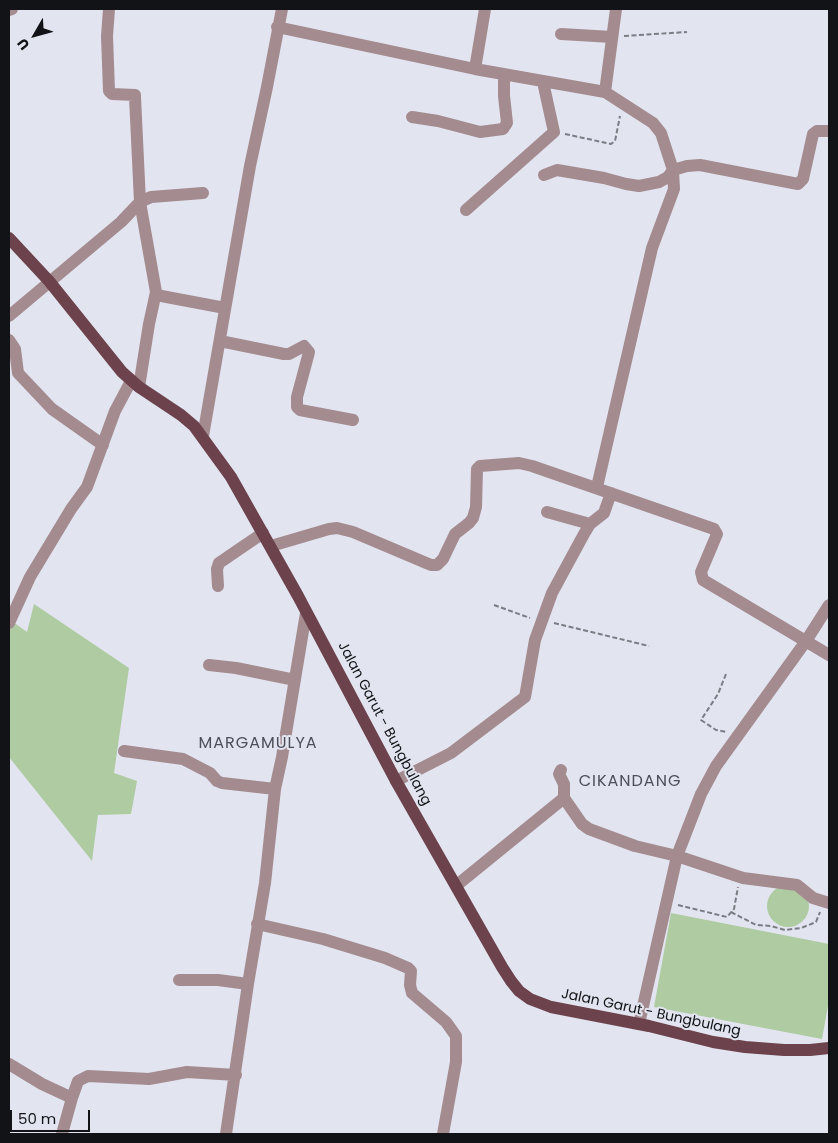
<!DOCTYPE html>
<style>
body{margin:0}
#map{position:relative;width:838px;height:1143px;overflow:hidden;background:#e2e4ef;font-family:Poppins,sans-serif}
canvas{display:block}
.frame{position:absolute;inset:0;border:10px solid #121316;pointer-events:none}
.north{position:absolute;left:10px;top:10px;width:50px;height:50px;-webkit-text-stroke:4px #e2e4ef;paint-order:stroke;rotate:232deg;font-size:14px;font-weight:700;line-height:20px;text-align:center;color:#121316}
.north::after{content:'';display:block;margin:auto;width:18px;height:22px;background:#121316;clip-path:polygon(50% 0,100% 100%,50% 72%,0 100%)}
.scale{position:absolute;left:10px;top:1110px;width:80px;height:22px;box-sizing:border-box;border:2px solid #121316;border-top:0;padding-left:6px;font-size:15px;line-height:18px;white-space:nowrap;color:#121316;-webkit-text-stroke:4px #e2e4ef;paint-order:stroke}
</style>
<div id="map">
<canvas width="838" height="1143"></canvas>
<div class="frame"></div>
<div class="north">U</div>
<div class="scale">50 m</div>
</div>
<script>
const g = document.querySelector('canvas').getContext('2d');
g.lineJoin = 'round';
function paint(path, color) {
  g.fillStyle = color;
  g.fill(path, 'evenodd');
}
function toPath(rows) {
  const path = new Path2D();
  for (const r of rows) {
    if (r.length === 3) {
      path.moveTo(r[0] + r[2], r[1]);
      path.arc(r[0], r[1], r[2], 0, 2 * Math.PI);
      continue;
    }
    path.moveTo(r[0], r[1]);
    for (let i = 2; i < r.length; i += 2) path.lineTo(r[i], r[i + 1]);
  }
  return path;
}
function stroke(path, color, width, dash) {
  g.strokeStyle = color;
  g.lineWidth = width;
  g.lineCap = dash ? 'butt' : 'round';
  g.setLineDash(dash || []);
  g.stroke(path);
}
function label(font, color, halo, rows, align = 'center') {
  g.font = font + ' Poppins,sans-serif';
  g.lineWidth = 4;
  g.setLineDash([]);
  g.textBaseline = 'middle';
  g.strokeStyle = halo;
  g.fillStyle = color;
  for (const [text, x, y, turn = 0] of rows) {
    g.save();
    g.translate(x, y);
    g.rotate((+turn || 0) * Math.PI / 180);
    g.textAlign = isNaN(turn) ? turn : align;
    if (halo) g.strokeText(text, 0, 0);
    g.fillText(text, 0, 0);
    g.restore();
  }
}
paint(toPath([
 [34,604,129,668,114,773,137,781,131,814,98,815,92,861,9,757,9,619,27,632],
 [788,906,21],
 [671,913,829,944,829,1000,822,1039,654,1007]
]), '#aecba2');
stroke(toPath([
 [624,36,687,32],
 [565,134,611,144,615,141,620,116],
 [494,605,530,618],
 [554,623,649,646],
 [726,674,718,694,701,720,716,730,727,732],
 [678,905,727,917,734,909,738,887],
 [731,912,756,925,771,926,785,930,801,928,816,922,820,912]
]), '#7b7c84', 2, [5, 2.5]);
stroke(toPath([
 [9,10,12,9],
 [277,27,475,69,605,92,653,123,661,133,673,170,674,189,652,248,597,487],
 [561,34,612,37],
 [475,69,485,9],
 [605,92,616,9],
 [412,117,438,121,480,132,503,129,507,123,504,96,504,74],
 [544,175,557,170,604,178,626,184,639,186,659,182,668,177,673,170,687,166,700,165,798,184,803,179,813,134,817,131,829,131],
 [466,210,554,132,543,82],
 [156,295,225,308],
 [9,316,121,222,140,202,135,97,135,95,112,94,109,91,107,36,109,9],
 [9,340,15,349,18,373,52,409,103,445],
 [220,341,284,354,289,354,304,346,309,352,308,356,297,397,297,407,300,410,353,420],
 [139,387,149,324,156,292,140,202,151,197,203,193],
 [203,436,250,166,267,87,282,9],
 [547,512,590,524],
 [271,546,329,529,337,528,353,532,431,565,437,565,443,559,455,534,469,523,473,518,476,507,477,469,480,466,519,463,532,466,714,529,717,534,701,572,703,580,829,655],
 [218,586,217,569,219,563,263,533],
 [9,623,30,577,71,509,87,487,115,411,131,381],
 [209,665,236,668,295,680],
 [124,751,183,759,210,773,217,781,222,783,275,789],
 [561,770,559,774,564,784,564,798],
 [396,781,451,753,525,697,535,640,552,593,584,534,590,524,604,513,611,493],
 [457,885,564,798,582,824,589,829,635,846,677,856,743,878,797,885,813,898,829,903],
 [257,924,323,939,385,958,408,968,411,971,410,985,412,993,446,1022,456,1036,456,1062,443,1134],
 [179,980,218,980,248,984],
 [639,1024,677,856,701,794,716,766,806,641,829,605],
 [9,1064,42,1084,72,1098,62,1134],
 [72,1098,78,1081,88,1076,149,1079,187,1072,236,1075],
 [226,1134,248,984,265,883,275,789,282,757,306,613]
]), '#a48b90', 12);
stroke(toPath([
 [9,238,49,281,122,372,139,387,181,415,194,426,231,477,298,596,396,781,502,967,511,981,519,991,530,999,551,1007,649,1026,713,1042,745,1047,784,1050,810,1050,829,1048]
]), '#6c424c', 12);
label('14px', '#121316', '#e2e4ef', [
 ["Jalan Garut - Bungbulang",384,724,62],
 ["Jalan Garut - Bungbulang",651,1013,12]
]);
g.letterSpacing = '1px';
label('16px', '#4d4e57', '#e2e4ef', [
 ["MARGAMULYA",258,744],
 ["CIKANDANG",630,782]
]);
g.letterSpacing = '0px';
</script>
